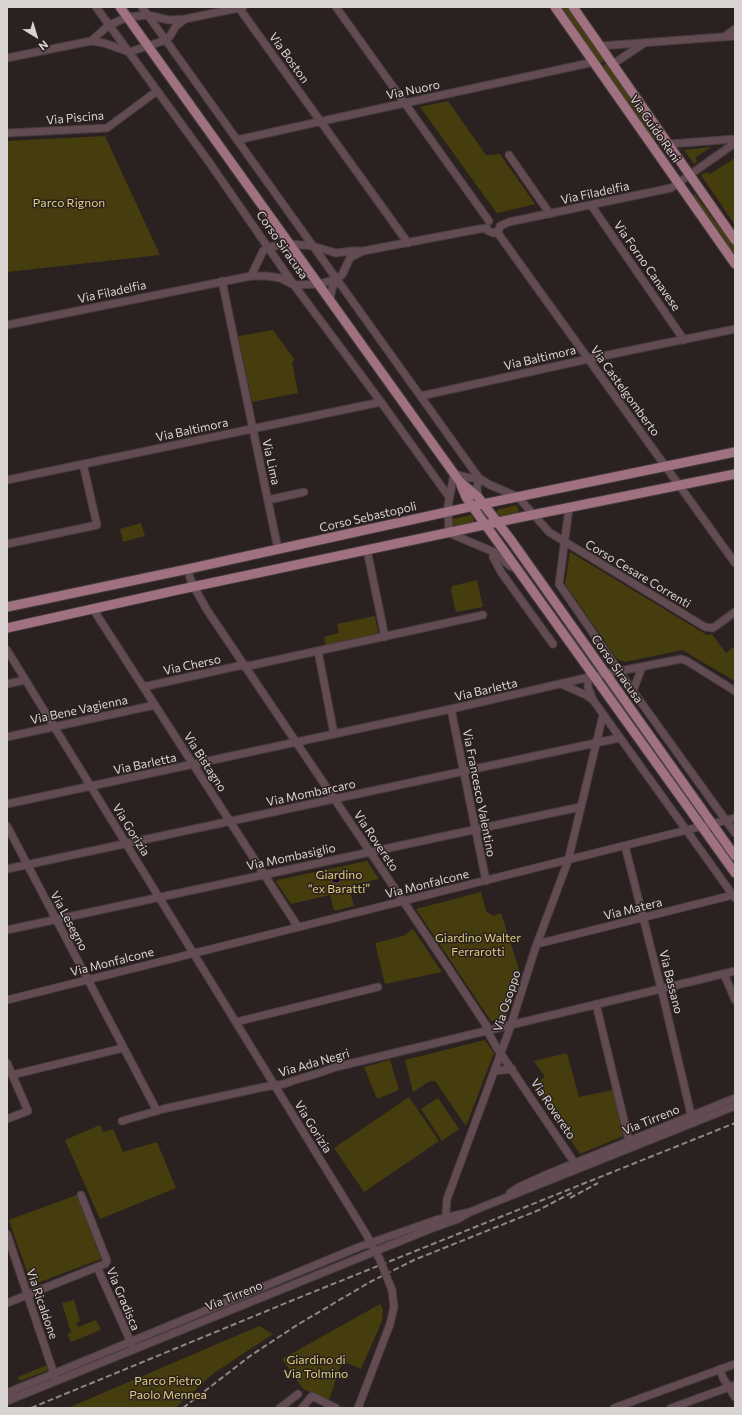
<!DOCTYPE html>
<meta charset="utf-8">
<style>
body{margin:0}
#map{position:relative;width:742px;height:1415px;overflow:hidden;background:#2a2120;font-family:Commissioner,sans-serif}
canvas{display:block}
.frame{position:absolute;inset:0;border:8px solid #d9d3d2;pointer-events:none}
.north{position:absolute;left:16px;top:16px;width:40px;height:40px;-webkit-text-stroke:3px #2a2120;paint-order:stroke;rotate:142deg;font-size:11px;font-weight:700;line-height:16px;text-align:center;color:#d9d3d2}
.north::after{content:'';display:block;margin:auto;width:14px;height:18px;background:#d9d3d2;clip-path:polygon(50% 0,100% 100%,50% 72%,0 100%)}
</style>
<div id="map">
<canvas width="742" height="1415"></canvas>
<div class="frame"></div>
<div class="north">N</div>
</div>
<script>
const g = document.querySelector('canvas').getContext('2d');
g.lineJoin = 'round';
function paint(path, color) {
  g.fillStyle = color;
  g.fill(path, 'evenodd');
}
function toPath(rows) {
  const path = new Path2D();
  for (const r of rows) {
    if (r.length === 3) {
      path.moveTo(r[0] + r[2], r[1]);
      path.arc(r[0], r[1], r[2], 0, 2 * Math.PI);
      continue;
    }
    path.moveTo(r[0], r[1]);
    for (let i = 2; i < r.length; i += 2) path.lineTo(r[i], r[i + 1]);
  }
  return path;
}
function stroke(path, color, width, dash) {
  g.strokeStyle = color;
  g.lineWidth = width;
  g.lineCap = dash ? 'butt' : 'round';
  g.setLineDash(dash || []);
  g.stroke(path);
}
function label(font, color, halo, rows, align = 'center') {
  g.font = font + ' Commissioner,sans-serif';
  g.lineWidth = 3;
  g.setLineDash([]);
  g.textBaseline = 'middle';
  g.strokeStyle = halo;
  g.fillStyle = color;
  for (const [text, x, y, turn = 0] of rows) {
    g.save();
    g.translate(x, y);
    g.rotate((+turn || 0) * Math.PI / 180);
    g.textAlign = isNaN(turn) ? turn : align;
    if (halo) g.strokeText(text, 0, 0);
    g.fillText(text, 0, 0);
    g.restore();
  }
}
paint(toPath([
 [560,7,568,7,605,60,600,64],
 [607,63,674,159,671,161,659,143,647,131,602,67],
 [448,101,486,155,500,154,535,204,498,213,496,212,420,107],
 [105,136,160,255,7,272,7,281,7,141],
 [711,147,695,158,697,161,694,164,684,150],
 [735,158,735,225,701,175,706,172,710,174],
 [695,194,715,222,726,233,735,247,735,258,692,196],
 [273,330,295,360,292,362,298,393,252,402,238,336],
 [516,505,519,509,518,512,500,517,497,515,497,510],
 [471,515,474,519,473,522,454,526,452,525,452,522,453,519],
 [141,523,145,536,123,542,120,529],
 [570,552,707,635,712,634,726,653,735,646,735,681,682,650,625,662,617,659,565,584],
 [477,580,483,607,456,612,451,591,452,586],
 [375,616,379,636,326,647,324,637,339,633,337,624],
 [367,861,379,879,357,884,350,892,354,906,334,911,330,895,291,904,276,882,277,880],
 [481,892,486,911,493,916,501,913,519,969,506,1017,491,1021,416,909],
 [413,929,442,972,385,984,375,943,403,936],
 [485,1040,494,1053,466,1126,435,1081,430,1081,413,1092,405,1060],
 [567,1053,579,1097,613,1090,623,1136,580,1154,533,1085,545,1077,534,1061],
 [390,1060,399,1090,377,1099,364,1067],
 [409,1097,439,1141,364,1192,334,1148],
 [438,1098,459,1129,442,1141,421,1109],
 [100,1125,103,1132,113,1129,123,1152,157,1142,176,1188,100,1219,65,1140],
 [77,1195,101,1259,32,1285,9,1221,11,1219],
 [74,1300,80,1321,76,1323,78,1327,96,1320,101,1330,71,1342,67,1334,71,1333,62,1303],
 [380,1304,383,1309,382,1321,361,1369,342,1361,329,1400,303,1389,282,1359],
 [259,1326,273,1334,214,1373,175,1408,68,1408],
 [47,1365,48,1370,20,1381,18,1377]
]), '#453d0d');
const water = toPath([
 [336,878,5]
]);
paint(water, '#1d0221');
stroke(water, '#554156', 1);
const minor = toPath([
 [96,7,209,162,294,285,381,402,449,497],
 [142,7,479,478,488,484,518,497,549,532,705,627,713,628,735,612],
 [336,7,489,221],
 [239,8,408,243],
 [724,37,735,29],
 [91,41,109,25,128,17,148,15,169,20,185,19,243,7],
 [600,46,735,36],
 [7,58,91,41,104,43,129,52,166,40,170,36,176,26,185,19],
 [613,64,643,44],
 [7,133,107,128,157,91],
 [237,140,327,120,594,62],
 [669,144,735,139],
 [509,155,550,214],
 [591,205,684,340],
 [500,226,509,222,671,188,735,143],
 [497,232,735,563],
 [251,276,263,251,268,247,291,244,313,246,336,253,352,251,363,251,479,229,487,228,488,231,494,233,499,230,500,226],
 [222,281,278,549],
 [330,299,332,289,336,279],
 [7,325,251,276,267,276,280,278,294,285,319,284,336,279,342,275,350,258,363,251],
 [421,396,588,359,735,329],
 [479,478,470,478,454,474,448,506,449,533,494,552,510,566,517,569],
 [7,480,381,402],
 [478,497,477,487,479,478],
 [268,500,304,492],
 [569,508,559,584,635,694,735,833],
 [7,544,97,525,83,464],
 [367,550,385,637],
 [494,552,493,557,501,572,553,644],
 [188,569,190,578,194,587,207,610,447,966,486,1025,490,1036,497,1048,578,1168],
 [93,609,298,927],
 [7,650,366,1234,380,1260],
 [318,651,334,734],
 [588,677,588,687,593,700],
 [7,684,25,680],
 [561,684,586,695,593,700,735,898],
 [143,687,238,666,253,665,483,615],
 [633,691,642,667],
 [451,709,486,881],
 [7,737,155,705],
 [7,804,451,709,594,676,681,659,687,661,735,691],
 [7,826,157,1111],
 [625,846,663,996,693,1123],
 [7,869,619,738],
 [7,930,580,807],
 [537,944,733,895],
 [724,974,735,1000],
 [7,1000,735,818],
 [596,1004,629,1141],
 [236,1022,378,987],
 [7,1063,28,1111,7,1119],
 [495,1071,512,1069],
 [12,1075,123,1048],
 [122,1121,163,1109,264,1087,284,1084,292,1081,319,1073,336,1067,735,971],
 [510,1193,519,1187,543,1176,735,1098],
 [81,1195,107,1261,105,1264,97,1267,132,1345],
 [449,1222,446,1212,447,1199,509,1031,535,949,568,861,603,715],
 [7,1234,55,1377],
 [7,1303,97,1267],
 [720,1369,723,1378,735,1397],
 [7,1393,359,1247,436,1220,466,1213],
 [7,1401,430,1229,458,1219,470,1212,735,1106],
 [280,1408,298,1394],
 [302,1408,312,1396,336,1408],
 [358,1408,390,1324,394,1307,392,1290],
 [614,1408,735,1364],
 [671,1408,735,1385]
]);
const major = toPath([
 [120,7,460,482,478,497,511,540,735,856],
 [555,7,735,264],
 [573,7,735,240],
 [461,485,466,497,472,506,735,873],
 [7,607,188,569,483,504,735,452],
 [7,628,173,591,517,518,735,474]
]);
stroke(minor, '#463d3c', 9);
stroke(major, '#463d3c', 11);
stroke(minor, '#624b53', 7);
stroke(major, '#9f7181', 9);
stroke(toPath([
 [570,1198,598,1183],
 [31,1408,303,1296,735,1123],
 [183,1408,250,1356,297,1325,370,1282,414,1260,539,1210,573,1192]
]), '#8e8786', 2, [6, 3]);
const minorBridge = toPath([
 [380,1260,392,1290]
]);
stroke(minorBridge, '#463d3c', 9, []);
stroke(minorBridge, '#624b53', 7);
label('12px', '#d9d3d2', '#2a2120', [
 ["Via Boston",289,58,54],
 ["Via Nuoro",413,90,-12],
 ["Via Piscina",75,118,-5],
 ["Via Guido Reni",655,129,55],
 ["Via Filadelfia",595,193,-12],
 ["Corso Siracusa",282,245,55],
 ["Via Forno Canavese",647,266,55],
 ["Via Filadelfia",112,292,-12],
 ["Via Baltimora",540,358,-13],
 ["Via Castelgomberto",625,391,54],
 ["Via Baltimora",192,430,-12],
 ["Via Lima",271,462,78],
 ["Corso Sebastopoli",368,517,-13],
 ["Corso Cesare Correnti",638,574,31],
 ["Via Cherso",192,665,-12],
 ["Corso Siracusa",617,669,55],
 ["Via Barletta",486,690,-13],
 ["Via Bene Vagienna",79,710,-12],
 ["Via Bistagno",205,762,57],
 ["Via Barletta",145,764,-12],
 ["Via Mombarcaro",311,793,-12],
 ["Via Francesco Valentino",479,793,79],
 ["Via Gorizia",131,830,58],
 ["Via Rovereto",376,841,56],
 ["Via Mombasiglio",291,857,-12],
 ["Via Monfalcone",427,884,-14],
 ["Via Matera",633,909,-14],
 ["Via Lesegno",69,921,62],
 ["Via Monfalcone",112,962,-14],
 ["Via Bassano",671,982,76],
 ["Via Osoppo",507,1001,-72],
 ["Via Ada Negri",314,1063,-16],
 ["Via Rovereto",553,1109,56],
 ["Via Tirreno",651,1120,-22],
 ["Via Gorizia",313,1127,58],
 ["Via Tirreno",234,1296,-22],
 ["Via Gradisca",123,1299,67],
 ["Via Ricaldone",42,1304,71]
]);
label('12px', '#decf7e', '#2a2120', [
 ["Parco Rignon",69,203],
 ["Giardino",339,875],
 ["“ex Baratti”",339,889],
 ["Giardino Walter",478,938],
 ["Ferrarotti",478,952],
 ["Giardino di",316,1360],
 ["Via Tolmino",316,1374],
 ["Parco Pietro",168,1381],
 ["Paolo Mennea",168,1395]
]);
</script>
